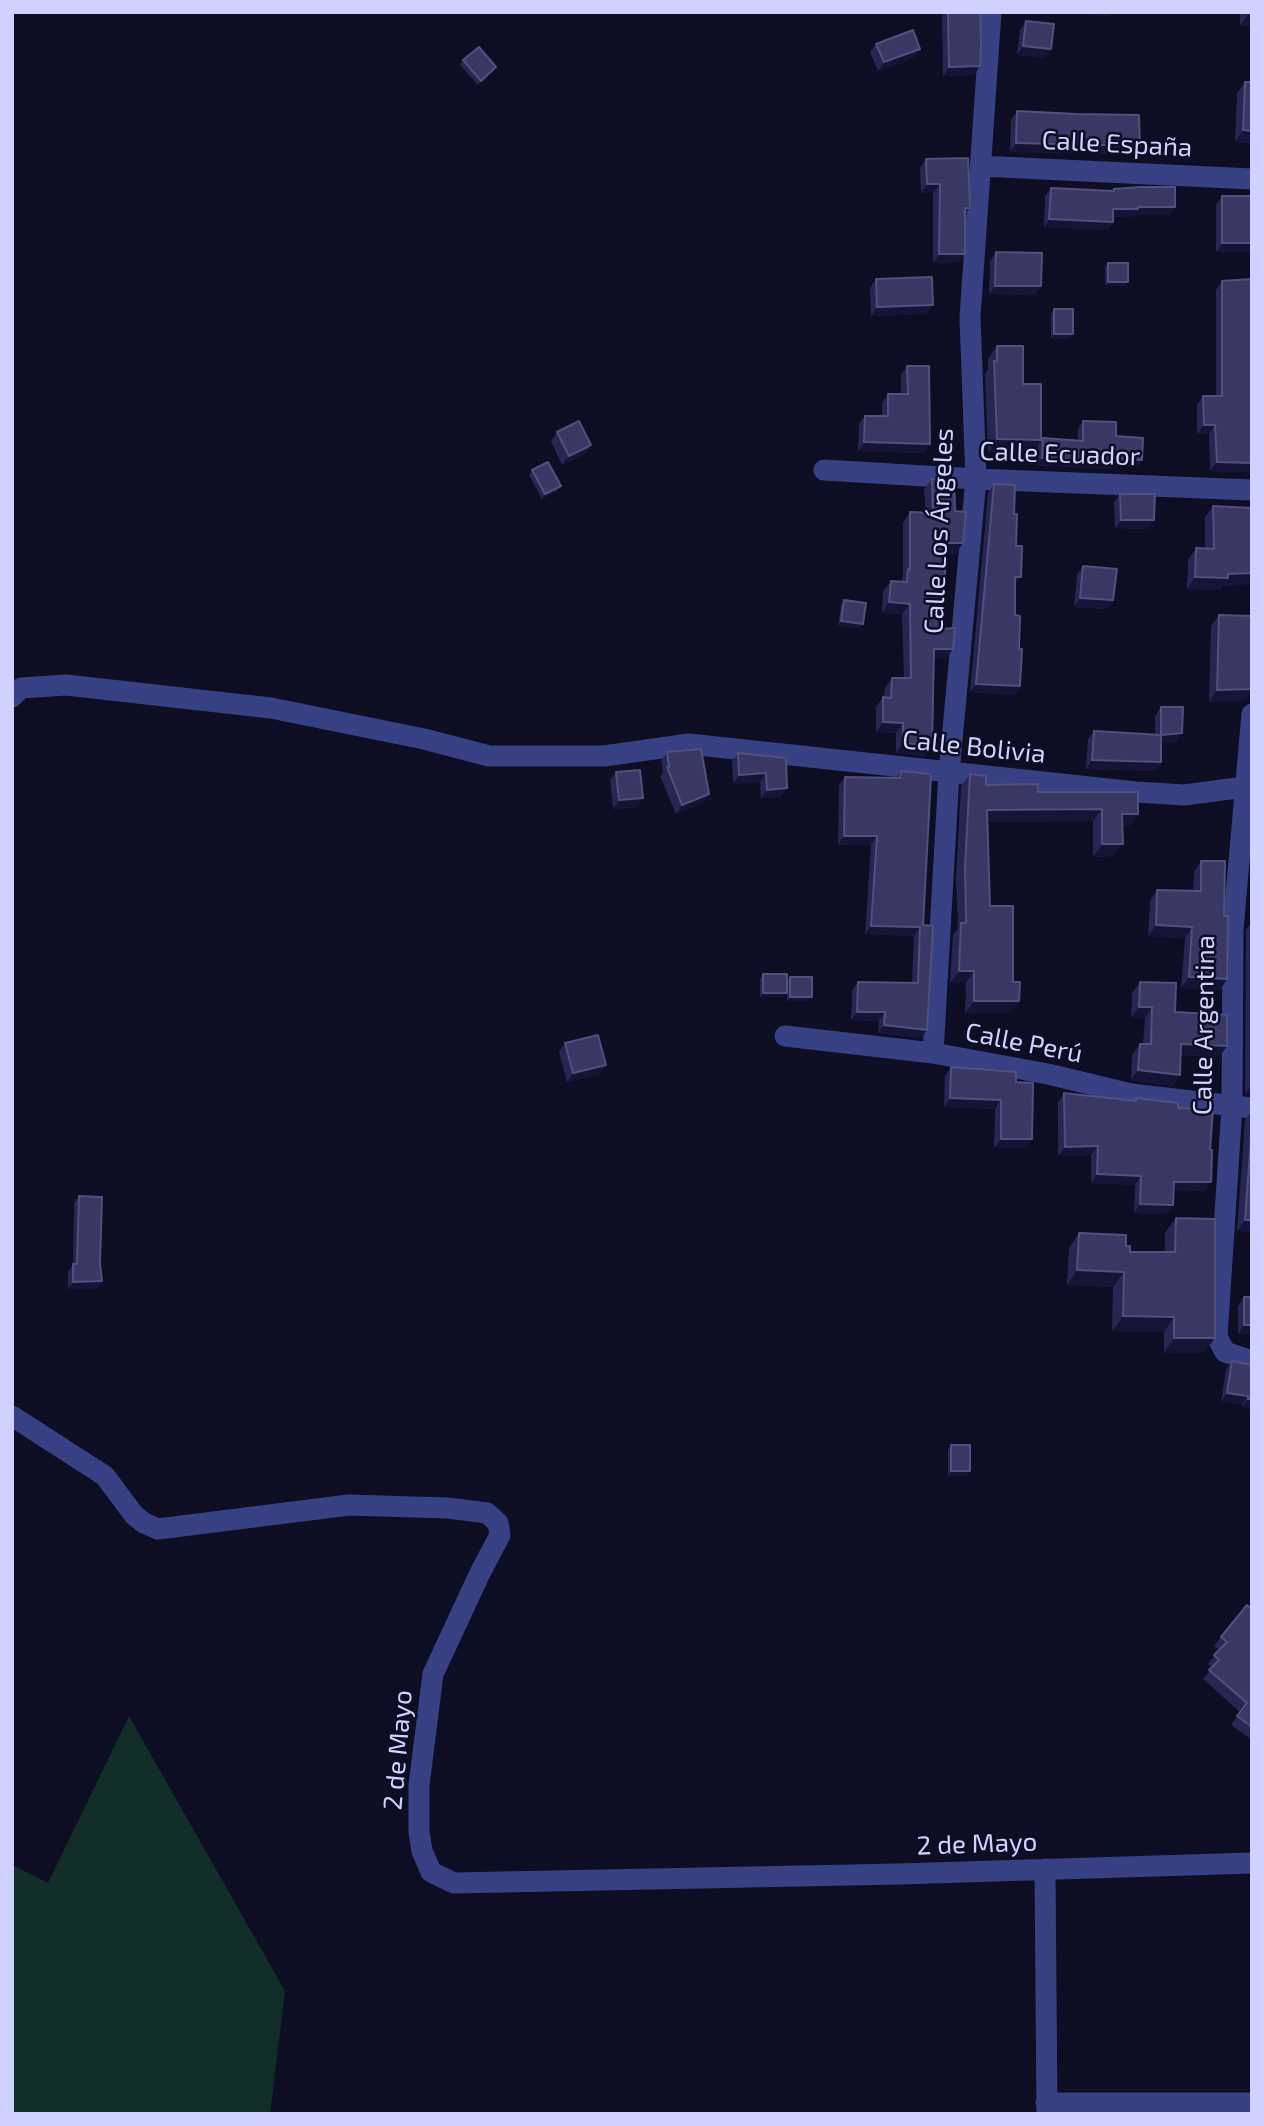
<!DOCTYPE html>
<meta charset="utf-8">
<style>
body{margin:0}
#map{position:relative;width:1264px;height:2126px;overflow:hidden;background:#0d0d23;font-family:"Exo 2",sans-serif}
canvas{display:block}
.frame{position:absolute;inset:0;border:14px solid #cfd1ff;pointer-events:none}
</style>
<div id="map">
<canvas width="1264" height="2126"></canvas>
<div class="frame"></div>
</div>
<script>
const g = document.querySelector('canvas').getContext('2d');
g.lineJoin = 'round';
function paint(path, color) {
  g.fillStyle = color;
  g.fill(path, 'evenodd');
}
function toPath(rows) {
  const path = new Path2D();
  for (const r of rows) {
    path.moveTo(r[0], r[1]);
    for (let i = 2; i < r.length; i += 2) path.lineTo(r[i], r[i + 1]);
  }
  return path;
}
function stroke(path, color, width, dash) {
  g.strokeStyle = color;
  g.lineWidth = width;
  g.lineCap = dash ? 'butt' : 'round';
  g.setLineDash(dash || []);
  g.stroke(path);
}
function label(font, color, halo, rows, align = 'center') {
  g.font = font + ' "Exo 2",sans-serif';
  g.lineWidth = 5;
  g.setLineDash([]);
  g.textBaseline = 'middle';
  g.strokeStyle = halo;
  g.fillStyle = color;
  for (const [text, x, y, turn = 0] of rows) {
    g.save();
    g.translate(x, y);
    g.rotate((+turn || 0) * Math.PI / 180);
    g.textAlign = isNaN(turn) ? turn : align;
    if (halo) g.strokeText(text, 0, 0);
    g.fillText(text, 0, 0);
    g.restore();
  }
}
paint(toPath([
 [129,1716,285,1991,270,2114,12,2114,12,1865,48,1883]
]), '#102d27');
stroke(toPath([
 [980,166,1252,179],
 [824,470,976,479,1252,490],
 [12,697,21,688,66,685,271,708,424,739,489,756,604,756,689,744,1136,792,1184,795,1252,786],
 [1252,714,1233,929,1232,1106,1217,1337,1225,1352,1252,1361],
 [785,1036,933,1053,1048,1074,1131,1094,1252,1108],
 [933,1053,949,773,976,479,970,317,991,12],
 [12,1416,105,1476,134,1515,144,1523,158,1529,349,1505,448,1508,487,1513,498,1523,500,1535,480,1573,433,1674,419,1785,419,1832,422,1851,431,1872,454,1883,899,1874,1252,1863],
 [1045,1869,1047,2114],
 [1046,2103,1252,2103]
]), '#374083', 21);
paint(toPath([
 [944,12,980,12,974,75,943,76,942,16],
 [1240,12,1252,12,1252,48,1251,48,1251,26,1240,26],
 [1026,21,1051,49,1045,58,1017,55,1020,30],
 [876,44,920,49,914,57,878,71,870,52],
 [463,60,493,72,478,85,460,65],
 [1245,82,1252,82,1252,143,1235,142,1237,93],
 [1017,111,1140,146,1134,154,1010,152,1011,120],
 [926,159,970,208,965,215,965,254,959,262,933,263,933,193,921,193,920,168],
 [1051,188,1112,191,1114,189,1170,215,1134,215,1132,217,1113,217,1113,222,1108,230,1044,227,1045,196],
 [1222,196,1252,252,1216,252,1216,205],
 [996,252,1041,286,1035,295,989,294,990,261],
 [1108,263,1125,286,1105,286,1105,267],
 [876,279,933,305,926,314,871,316,870,288],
 [1252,279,1252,471,1251,472,1210,471,1209,434,1197,434,1197,405,1203,396,1216,396,1216,290,1222,281],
 [1054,309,1070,338,1051,339,1051,314],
 [997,346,1023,384,1041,440,1032,453,988,452,985,374,988,370,988,359],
 [907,366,924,453,858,451,859,424,865,416,882,416,882,403,888,394,901,394,901,375],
 [1083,421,1116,436,1138,467,1113,466,1111,469,1037,465,1038,445,1043,438,1078,440,1078,429],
 [557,432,585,454,562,465,551,441],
 [532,470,561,486,558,490,542,499,529,475],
 [932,479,956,554,946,553,941,629,946,659,934,659,925,756,896,753,896,733,876,732,876,707,883,697,884,697,885,688,892,678,904,678,902,614,882,613,883,591,891,581,901,582,903,576,903,523,910,512,926,513,924,489],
 [994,484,1014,514,1015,615,1019,649,1020,686,1014,695,970,692,988,493],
 [1120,494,1154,520,1148,529,1115,528,1114,502],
 [1213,506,1252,508,1252,579,1248,584,1223,586,1220,590,1187,589,1188,560,1196,548,1205,548,1205,517],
 [1083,566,1113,600,1107,609,1074,607,1077,575],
 [844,600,863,624,860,628,838,626,841,605],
 [1219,615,1252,689,1245,700,1209,702,1211,626],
 [1161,707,1176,742,1161,743,1161,762,1155,771,1086,769,1088,739,1094,731,1155,735,1155,716],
 [667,752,709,794,703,802,676,814,660,776,663,773,661,761],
 [738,753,786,758,781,797,761,798,760,782,733,784,732,762],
 [901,771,923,925,927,1030,921,1038,878,1033,879,1021,851,1020,852,990,858,982,912,983,914,936,865,934,871,845,838,845,839,785,845,777,896,778],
 [616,772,643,798,637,807,613,809,610,780],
 [970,774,986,785,1038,792,1138,814,1129,826,1123,826,1114,856,1093,857,1093,821,987,822,990,906,1011,1013,965,1013,966,983,950,983,953,935,958,928,956,879,961,786],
 [1201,861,1224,916,1227,979,1220,990,1181,988,1185,938,1148,936,1150,901,1157,890,1193,891,1194,872],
 [1252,869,1252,1096,1245,1094,1246,930,1251,923],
 [763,974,784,997,760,997,760,979],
 [790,977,809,1001,787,1001,787,981],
 [1140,982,1175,1012,1227,1046,1219,1057,1181,1055,1173,1086,1131,1080,1132,1055,1140,1044,1143,1044,1145,1018,1131,1017,1132,993],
 [565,1043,600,1074,567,1082,559,1052],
 [951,1067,1016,1082,1032,1139,1025,1148,994,1148,995,1109,944,1107,945,1076],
 [1064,1093,1134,1101,1136,1098,1178,1108,1205,1191,1174,1190,1167,1214,1134,1213,1135,1185,1091,1183,1091,1155,1058,1156,1058,1102],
 [1252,1111,1252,1232,1237,1231,1245,1120],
 [79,1196,97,1289,68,1289,68,1272,73,1265,74,1203],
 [1176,1218,1204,1353,1164,1353,1164,1332,1112,1331,1113,1287,1067,1285,1069,1248,1079,1233,1126,1246,1130,1252,1165,1252,1165,1233],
 [1244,1297,1252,1297,1252,1334,1238,1334,1238,1306],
 [1232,1361,1252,1365,1252,1409,1242,1407,1242,1405,1221,1401,1226,1370],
 [951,1445,970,1471,967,1476,948,1476,948,1450],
 [1252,1609,1252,1740,1231,1725,1240,1712,1203,1679,1212,1668,1208,1664,1219,1650,1214,1646,1221,1637]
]), '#272551');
paint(toPath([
 [1081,12,1112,12,1109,17,1079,14],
 [1248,14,1252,14,1252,26,1240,26],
 [1023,46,1051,49,1045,58,1017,55],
 [920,49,914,57,878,71,884,62],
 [980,66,974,75,943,76,949,67],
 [496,67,493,72,478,85,481,81],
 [1243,130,1252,131,1252,143,1235,142],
 [1016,143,1140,146,1134,154,1010,152],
 [927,184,940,184,933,193,921,193],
 [1138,207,1175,207,1170,215,1134,215,1132,217,1108,217,1113,209],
 [1049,219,1113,222,1108,230,1044,227],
 [1222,243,1252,243,1252,252,1216,252],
 [939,254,965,254,959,262,933,263],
 [1108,282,1128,282,1125,286,1105,286],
 [995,286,1041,286,1035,295,989,294],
 [933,305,926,314,871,316,877,307],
 [1054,334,1073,334,1070,338,1051,339],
 [1204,425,1215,425,1209,434,1197,434],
 [997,439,1041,440,1032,453,988,452],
 [864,442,930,444,924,453,858,451],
 [591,445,585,454,562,465,569,456],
 [1042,458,1116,459,1142,460,1138,467,1113,466,1111,469,1037,465],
 [1217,462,1252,463,1252,471,1251,472,1210,471],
 [561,486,558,490,542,499,545,494],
 [1121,520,1154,520,1148,529,1115,528],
 [947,543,963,543,956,554,940,553],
 [1252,573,1252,579,1248,584,1223,586,1220,590,1187,589,1195,577],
 [1015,577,1021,577,1015,586],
 [1080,598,1113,600,1107,609,1074,607],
 [889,602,910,604,902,614,882,613],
 [841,621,863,624,860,628,838,626],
 [934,649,953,649,946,659,927,659],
 [976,684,1020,686,1014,695,970,692],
 [1252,689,1245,700,1209,702,1217,690],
 [883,722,903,723,896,733,876,732],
 [1182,733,1176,742,1155,744,1161,735],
 [903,743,932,746,925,756,896,753],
 [1092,760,1161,762,1155,771,1086,769],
 [766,773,760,782,733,784,739,775],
 [787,788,781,797,761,798,767,790],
 [709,794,703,802,676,814,682,805],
 [643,798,637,807,613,809,619,800],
 [1102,809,1093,821,978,822,987,810],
 [1122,814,1138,814,1129,826,1114,826],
 [844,836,877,836,871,845,838,845],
 [1102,844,1123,844,1114,856,1093,857],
 [1156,925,1192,927,1185,938,1148,936],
 [871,926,920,927,914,936,865,934],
 [959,971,974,971,966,983,950,983],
 [1189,977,1227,979,1220,990,1181,988],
 [763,993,787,993,784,997,760,997],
 [790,997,812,997,809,1001,787,1001],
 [974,1001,1019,1001,1011,1013,965,1013],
 [1139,1007,1152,1007,1145,1018,1131,1017],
 [857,1012,885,1012,879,1021,851,1020],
 [884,1025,927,1030,921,1038,878,1033],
 [1181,1044,1227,1046,1219,1057,1174,1054],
 [606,1065,600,1074,567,1082,573,1073],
 [1138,1070,1180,1075,1173,1086,1131,1080],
 [1252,1085,1252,1096,1245,1094],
 [950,1098,1001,1100,995,1109,944,1107],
 [1001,1139,1032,1139,1025,1148,994,1148],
 [1098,1146,1091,1155,1058,1156,1065,1147],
 [1097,1174,1141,1176,1135,1185,1091,1183],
 [1174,1182,1211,1182,1205,1191,1168,1190],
 [1140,1204,1173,1205,1167,1214,1134,1213],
 [1245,1220,1252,1220,1252,1232,1237,1231],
 [1077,1270,1124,1272,1113,1287,1067,1285],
 [102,1281,97,1289,68,1289,73,1282],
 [1123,1316,1174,1317,1164,1332,1112,1331],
 [1244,1325,1252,1325,1252,1334,1238,1334],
 [1174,1338,1215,1338,1204,1353,1164,1353],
 [1227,1393,1248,1396,1242,1405,1221,1401],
 [1248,1399,1252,1399,1252,1409,1242,1407],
 [951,1471,970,1471,967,1476,948,1476]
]), '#151437');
const building = toPath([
 [948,12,980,12,981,42,980,66,949,67,948,12],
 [1026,21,1054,24,1051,49,1023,46,1026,21],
 [913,30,920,49,884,62,876,44,913,30],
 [479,47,496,67,481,81,463,60,479,47],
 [1245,82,1252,82,1252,131,1243,130,1245,82],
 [1017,111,1076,114,1139,115,1140,146,1016,143,1017,111],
 [968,158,970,208,965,208,965,254,939,254,940,184,927,184,926,159,968,158],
 [1141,187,1175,187,1175,207,1138,207,1138,209,1113,209,1113,222,1049,219,1051,188,1114,191,1114,189,1141,187],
 [1222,196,1252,196,1252,243,1222,243,1222,196],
 [996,252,1042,253,1041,286,995,286,996,252],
 [1108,263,1128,263,1128,282,1108,282,1108,263],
 [932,277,933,305,877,307,876,279,932,277],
 [1252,279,1252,463,1217,462,1215,425,1204,425,1203,396,1222,396,1222,281,1252,279],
 [1054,309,1073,309,1073,334,1054,334,1054,309],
 [997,346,1023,346,1023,384,1041,384,1041,440,997,439,994,361,997,361,997,346],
 [907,366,929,366,930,444,864,442,865,416,888,416,888,394,908,394,907,366],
 [579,421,591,445,569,456,557,432,579,421],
 [1083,421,1116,422,1116,436,1143,438,1142,460,1116,459,1116,462,1042,458,1043,438,1083,441,1083,421],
 [548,462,561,486,545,494,532,470,548,462],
 [932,479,954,480,955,511,966,512,963,543,947,543,941,629,955,628,953,649,934,649,932,746,903,743,903,723,883,722,883,697,891,698,892,678,911,678,910,604,889,602,891,581,907,582,908,569,910,570,910,512,933,513,932,479],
 [994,484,1015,485,1014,514,1017,514,1016,546,1022,546,1021,577,1015,577,1015,615,1020,616,1019,649,1022,649,1020,686,976,684,994,484],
 [1120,494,1155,494,1154,520,1121,520,1120,494],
 [1213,506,1252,508,1252,573,1228,574,1228,578,1195,577,1196,548,1214,549,1213,506],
 [1083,566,1117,569,1113,600,1080,598,1083,566],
 [844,600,866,603,863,624,841,621,844,600],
 [1219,615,1252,616,1252,689,1217,690,1219,615],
 [1161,707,1183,707,1182,733,1161,735,1161,707],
 [1094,731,1161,735,1161,762,1092,760,1094,731],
 [701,749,709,794,682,805,667,767,669,767,667,752,701,749],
 [738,753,786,758,787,788,767,790,766,773,739,775,738,753],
 [640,770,643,798,619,800,616,772,640,770],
 [901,771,930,774,931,776,923,925,933,926,927,1030,884,1025,885,1012,857,1012,858,982,918,983,920,927,871,926,877,836,844,836,845,777,900,778,901,771],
 [970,774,986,776,986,785,1038,784,1038,792,1138,792,1138,814,1122,814,1123,844,1102,844,1102,809,987,810,990,906,1013,906,1013,982,1020,982,1019,1001,974,1001,974,971,959,971,961,923,966,923,965,867,970,774],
 [1201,861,1225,861,1224,916,1228,916,1227,979,1189,977,1192,927,1156,925,1157,890,1201,891,1201,861],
 [763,974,787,974,787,993,763,993,763,974],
 [790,977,812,977,812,997,790,997,790,977],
 [1140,982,1176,983,1175,1012,1227,1015,1227,1046,1181,1044,1180,1075,1138,1070,1140,1044,1151,1044,1152,1007,1139,1007,1140,982],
 [598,1035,606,1065,573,1073,565,1043,598,1035],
 [951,1067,1016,1072,1016,1082,1033,1083,1032,1139,1001,1139,1001,1100,950,1098,951,1067],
 [1064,1093,1136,1101,1136,1098,1178,1103,1178,1108,1213,1110,1210,1150,1212,1150,1211,1182,1174,1182,1173,1205,1140,1204,1141,1176,1097,1174,1098,1146,1065,1147,1064,1093],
 [1252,1125,1252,1220,1245,1220,1252,1125],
 [79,1196,102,1197,100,1264,102,1281,73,1282,73,1264,77,1264,79,1196],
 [1176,1218,1215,1219,1215,1338,1174,1338,1174,1317,1123,1316,1124,1272,1077,1270,1079,1233,1126,1235,1126,1246,1130,1246,1130,1252,1175,1252,1176,1218],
 [1244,1297,1252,1297,1252,1325,1244,1325,1244,1297],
 [1232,1361,1252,1365,1252,1399,1248,1399,1248,1396,1227,1393,1232,1361],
 [951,1445,970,1445,970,1471,951,1471,951,1445],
 [1247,1605,1252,1609,1252,1727,1237,1716,1247,1703,1209,1670,1219,1660,1214,1655,1227,1642,1221,1637,1247,1605]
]);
paint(building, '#393764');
stroke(building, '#50507c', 2);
label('26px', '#cfd1ff', '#0d0d23', [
 ["Calle España",1117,144,3],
 ["Calle Ecuador",1060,454,2],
 ["Calle Los Ángeles",939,531,-87],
 ["Calle Bolivia",974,747,6],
 ["Calle Argentina",1204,1025,-89],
 ["Calle Perú",1024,1043,11],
 ["2 de Mayo",398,1750,-85],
 ["2 de Mayo",977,1844,-2]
]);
</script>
